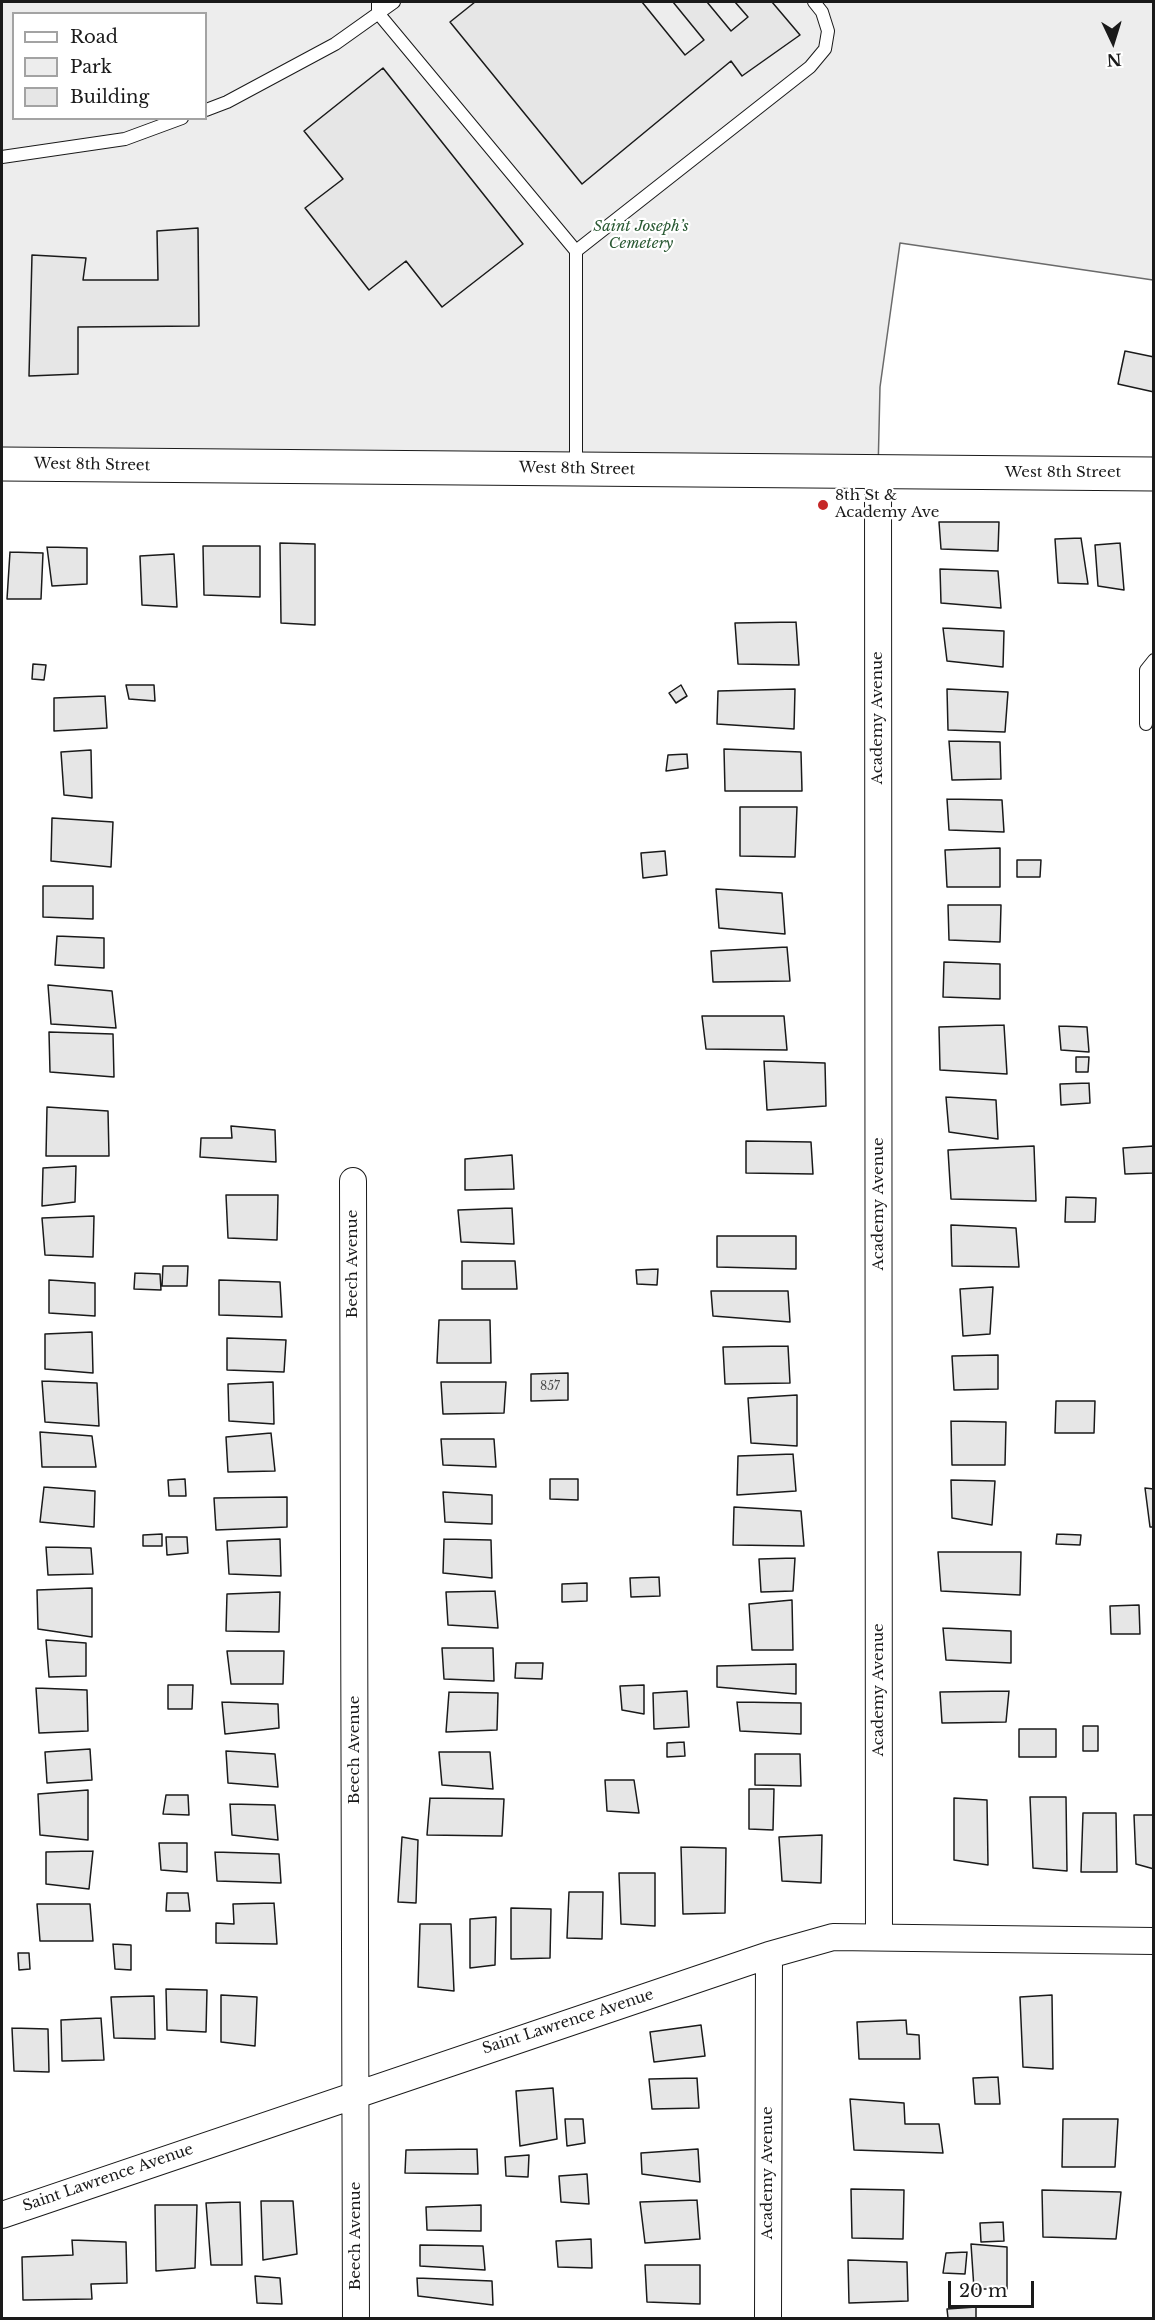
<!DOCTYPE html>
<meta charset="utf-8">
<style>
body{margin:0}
#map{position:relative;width:1155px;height:2320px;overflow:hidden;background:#fff;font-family:"Libre Baskerville",serif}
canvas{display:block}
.frame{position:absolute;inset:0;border:3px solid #1a1a1a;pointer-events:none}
.legend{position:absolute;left:12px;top:12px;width:195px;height:108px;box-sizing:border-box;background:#fff;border:2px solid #a3a3a3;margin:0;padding:8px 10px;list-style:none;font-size:18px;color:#1a1a1a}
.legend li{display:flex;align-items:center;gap:12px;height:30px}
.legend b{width:30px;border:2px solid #a3a3a3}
.north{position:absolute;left:1083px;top:12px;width:60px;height:60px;-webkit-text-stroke:4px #fff;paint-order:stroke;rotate:176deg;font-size:16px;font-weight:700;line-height:24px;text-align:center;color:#1a1a1a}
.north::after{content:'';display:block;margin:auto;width:21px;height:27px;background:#1a1a1a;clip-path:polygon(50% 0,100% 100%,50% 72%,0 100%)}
.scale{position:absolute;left:948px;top:2281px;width:86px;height:27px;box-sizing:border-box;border:3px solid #1a1a1a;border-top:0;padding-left:8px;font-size:18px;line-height:21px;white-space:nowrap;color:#1a1a1a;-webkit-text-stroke:4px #fff;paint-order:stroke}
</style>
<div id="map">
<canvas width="1155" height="2320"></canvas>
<div class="frame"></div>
<ul class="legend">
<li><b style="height:8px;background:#fff"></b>Road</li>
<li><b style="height:16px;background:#ededed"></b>Park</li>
<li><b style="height:16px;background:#e6e6e6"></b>Building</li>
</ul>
<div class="north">N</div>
<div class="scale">20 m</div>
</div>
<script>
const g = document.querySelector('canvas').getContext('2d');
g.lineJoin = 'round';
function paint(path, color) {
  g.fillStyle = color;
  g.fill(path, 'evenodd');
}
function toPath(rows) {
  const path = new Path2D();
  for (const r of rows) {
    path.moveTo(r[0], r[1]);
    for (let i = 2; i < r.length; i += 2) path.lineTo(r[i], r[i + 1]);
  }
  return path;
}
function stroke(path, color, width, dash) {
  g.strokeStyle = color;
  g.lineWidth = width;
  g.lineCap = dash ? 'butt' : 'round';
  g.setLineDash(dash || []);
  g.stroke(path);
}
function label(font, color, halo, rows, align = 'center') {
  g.font = font + ' "Libre Baskerville",serif';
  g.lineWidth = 4.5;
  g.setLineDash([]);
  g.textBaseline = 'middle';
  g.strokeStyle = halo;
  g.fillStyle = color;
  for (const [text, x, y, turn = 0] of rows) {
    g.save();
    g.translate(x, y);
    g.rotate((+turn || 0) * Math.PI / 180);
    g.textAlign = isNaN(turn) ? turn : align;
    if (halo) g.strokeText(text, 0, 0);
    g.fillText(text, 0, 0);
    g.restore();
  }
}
const green = toPath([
 [2,2,1153,2,1153,280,900,243,880,387,878,472,2,464,2,2],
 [14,14,206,14,206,118,14,118,14,14]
]);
paint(green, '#ededed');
stroke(green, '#6a6a6a', 1.5);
const building = toPath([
 [475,2,642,2,685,55,704,40,673,2,707,2,731,31,748,17,735,2,772,2,800,35,742,76,731,61,582,184,450,22,475,2],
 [383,68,523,244,442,307,406,261,369,290,305,208,343,179,304,131,383,68],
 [198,228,199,326,78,327,78,374,29,376,32,255,86,258,83,280,158,280,157,231,198,228],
 [1125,351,1154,357,1154,392,1118,384,1125,351],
 [939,522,999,522,998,551,941,549,939,522],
 [1081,538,1088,584,1058,583,1055,539,1081,538],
 [280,543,315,544,315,625,281,623,280,543],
 [1120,543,1124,590,1098,586,1095,545,1120,543],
 [203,546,260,546,260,597,204,595,203,546],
 [47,547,87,548,87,584,52,586,47,547],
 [10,552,43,553,41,599,7,599,10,552],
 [174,554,177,607,142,605,140,556,174,554],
 [940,569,998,571,1001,608,941,603,940,569],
 [796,622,799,665,738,664,735,623,796,622],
 [943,628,1004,631,1003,667,947,661,943,628],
 [33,664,46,665,44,680,32,679,33,664],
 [126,685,154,685,155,701,129,699,126,685],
 [681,685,687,696,676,703,669,693,681,685],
 [795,689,794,729,717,724,718,691,795,689],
 [947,689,1008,692,1005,732,948,730,947,689],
 [105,696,107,728,54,731,54,698,105,696],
 [949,741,1000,742,1001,779,952,780,949,741],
 [724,749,801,752,802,791,725,791,724,749],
 [91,750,92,798,64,795,61,752,91,750],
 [687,754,688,768,666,771,668,755,687,754],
 [947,799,1002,800,1004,832,949,830,947,799],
 [740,807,797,807,795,857,740,856,740,807],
 [52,818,113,822,111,867,51,861,52,818],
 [1000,848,1000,887,947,887,945,850,1000,848],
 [665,851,667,875,643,878,641,853,665,851],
 [1017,860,1041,860,1040,877,1017,877,1017,860],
 [43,886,93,886,93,919,43,917,43,886],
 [716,889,782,893,785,934,719,928,716,889],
 [948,905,1001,905,1000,942,949,940,948,905],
 [57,936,104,938,104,968,55,965,57,936],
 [787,947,790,981,713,982,711,951,787,947],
 [944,962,1000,964,1000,999,943,997,944,962],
 [48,985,112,991,116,1028,51,1024,48,985],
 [702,1016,784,1016,787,1050,706,1049,702,1016],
 [1004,1025,1007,1074,940,1070,939,1027,1004,1025],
 [1059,1026,1087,1027,1089,1052,1061,1050,1059,1026],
 [49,1032,113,1034,114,1077,50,1072,49,1032],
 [1076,1057,1089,1057,1088,1072,1076,1072,1076,1057],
 [764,1061,825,1063,826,1106,767,1110,764,1061],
 [1089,1083,1090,1103,1061,1105,1060,1084,1089,1083],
 [946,1097,996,1100,998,1139,949,1132,946,1097],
 [47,1107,108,1111,109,1156,46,1156,47,1107],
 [231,1126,275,1130,276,1162,200,1157,201,1138,232,1138,231,1126],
 [746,1141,811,1142,813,1174,746,1173,746,1141],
 [1034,1146,1036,1201,951,1199,948,1150,1034,1146],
 [1154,1146,1154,1173,1125,1174,1123,1148,1154,1146],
 [512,1155,514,1189,465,1190,465,1159,512,1155],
 [76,1166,75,1202,42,1206,43,1168,76,1166],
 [226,1195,278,1195,277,1240,228,1238,226,1195],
 [1066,1197,1096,1198,1095,1222,1065,1222,1066,1197],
 [512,1208,514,1244,461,1242,458,1210,512,1208],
 [94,1216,93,1257,45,1255,42,1218,94,1216],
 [951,1225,1016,1228,1019,1267,952,1266,951,1225],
 [717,1236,796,1236,796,1269,717,1267,717,1236],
 [462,1261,515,1261,517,1289,462,1289,462,1261],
 [163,1266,188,1266,187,1286,162,1286,163,1266],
 [658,1269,657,1285,637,1284,636,1270,658,1269],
 [135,1273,160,1274,161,1290,134,1289,135,1273],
 [49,1280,95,1283,95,1316,49,1313,49,1280],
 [219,1280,280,1282,282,1317,219,1315,219,1280],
 [993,1287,990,1334,963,1336,960,1289,993,1287],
 [711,1291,788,1291,790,1322,713,1316,711,1291],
 [439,1320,490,1320,491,1363,437,1363,439,1320],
 [92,1332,93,1373,45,1369,45,1334,92,1332],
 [227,1338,286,1340,284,1372,227,1370,227,1338],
 [788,1346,790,1383,725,1384,723,1347,788,1346],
 [998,1355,998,1389,954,1390,952,1356,998,1355],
 [568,1373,568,1400,531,1401,531,1374,568,1373],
 [42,1381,97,1383,99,1426,45,1422,42,1381],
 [273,1382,274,1424,229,1421,228,1384,273,1382],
 [441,1382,506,1382,504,1413,443,1414,441,1382],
 [797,1395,797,1446,751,1443,748,1398,797,1395],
 [1056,1401,1095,1401,1094,1433,1055,1433,1056,1401],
 [951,1421,1006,1422,1005,1465,952,1465,951,1421],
 [40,1432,92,1436,96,1467,42,1467,40,1432],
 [271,1433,275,1471,228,1472,226,1437,271,1433],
 [441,1439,494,1439,496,1467,443,1465,441,1439],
 [793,1454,796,1491,737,1495,738,1456,793,1454],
 [185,1479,186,1496,169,1496,168,1480,185,1479],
 [550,1479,578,1479,578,1500,550,1499,550,1479],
 [951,1480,995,1481,992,1525,952,1518,951,1480],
 [44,1487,95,1491,94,1527,40,1522,44,1487],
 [1145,1488,1154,1489,1154,1527,1150,1527,1145,1488],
 [443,1492,492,1495,492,1524,445,1522,443,1492],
 [287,1497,287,1527,216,1530,214,1498,287,1497],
 [734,1507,801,1511,804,1546,733,1545,734,1507],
 [162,1534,162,1546,143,1546,143,1535,162,1534],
 [1057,1534,1081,1535,1080,1545,1056,1544,1057,1534],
 [166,1537,187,1537,188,1553,167,1555,166,1537],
 [280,1539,281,1576,229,1574,227,1541,280,1539],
 [444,1539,491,1540,492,1578,443,1573,444,1539],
 [46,1547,91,1548,93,1574,48,1575,46,1547],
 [938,1552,1021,1552,1020,1595,941,1591,938,1552],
 [795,1558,793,1591,761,1592,759,1559,795,1558],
 [659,1577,660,1596,631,1597,630,1578,659,1577],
 [587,1583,587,1601,562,1602,562,1584,587,1583],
 [92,1588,92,1637,38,1629,37,1590,92,1588],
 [495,1591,498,1628,448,1625,446,1592,495,1591],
 [280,1592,279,1632,226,1631,227,1594,280,1592],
 [792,1600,793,1650,752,1650,749,1604,792,1600],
 [1139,1605,1140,1634,1111,1634,1110,1606,1139,1605],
 [943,1628,1011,1631,1011,1663,946,1660,943,1628],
 [46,1640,86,1643,86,1676,49,1677,46,1640],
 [442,1648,493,1648,494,1681,444,1679,442,1648],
 [227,1651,284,1651,283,1684,231,1684,227,1651],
 [516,1663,543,1663,542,1679,515,1678,516,1663],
 [796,1664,796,1694,717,1687,717,1666,796,1664],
 [168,1685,193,1685,192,1709,168,1709,168,1685],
 [644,1685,644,1714,622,1710,620,1686,644,1685],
 [36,1688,87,1690,88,1731,39,1733,36,1688],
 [687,1691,689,1727,654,1729,653,1693,687,1691],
 [1009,1691,1006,1722,942,1723,940,1692,1009,1691],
 [449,1692,498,1693,497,1730,446,1732,449,1692],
 [222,1702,278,1704,279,1728,225,1734,222,1702],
 [737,1702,801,1703,801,1734,740,1731,737,1702],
 [1083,1726,1098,1726,1098,1751,1083,1751,1083,1726],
 [1019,1729,1056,1729,1056,1757,1019,1757,1019,1729],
 [684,1742,685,1756,667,1757,667,1743,684,1742],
 [90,1749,92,1780,47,1783,45,1752,90,1749],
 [226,1751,275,1754,278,1787,228,1783,226,1751],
 [439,1752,490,1752,493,1789,442,1785,439,1752],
 [755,1754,800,1754,801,1786,755,1785,755,1754],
 [605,1780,634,1780,639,1813,607,1811,605,1780],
 [749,1789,774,1789,773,1830,749,1829,749,1789],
 [88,1790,88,1840,40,1835,38,1794,88,1790],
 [166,1795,188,1795,189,1815,163,1814,166,1795],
 [1030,1797,1066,1797,1067,1871,1033,1868,1030,1797],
 [430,1798,504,1799,502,1836,427,1835,430,1798],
 [954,1798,987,1800,988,1865,954,1860,954,1798],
 [230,1804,275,1805,278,1840,232,1835,230,1804],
 [1083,1813,1116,1813,1117,1872,1081,1872,1083,1813],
 [1134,1815,1154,1815,1154,1869,1136,1864,1134,1815],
 [822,1835,821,1883,782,1881,779,1837,822,1835],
 [402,1837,418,1840,416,1903,398,1902,402,1837],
 [159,1843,187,1843,187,1872,161,1870,159,1843],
 [681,1847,726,1848,725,1913,683,1914,681,1847],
 [93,1851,89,1889,46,1884,46,1852,93,1851],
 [215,1852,279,1854,281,1883,217,1881,215,1852],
 [619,1873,655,1873,655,1926,621,1924,619,1873],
 [569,1892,603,1892,602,1939,567,1938,569,1892],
 [167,1893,188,1893,190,1911,166,1911,167,1893],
 [274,1903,277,1944,216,1943,216,1923,234,1924,233,1904,274,1903],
 [37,1904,90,1904,93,1941,40,1941,37,1904],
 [511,1908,551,1909,550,1958,511,1959,511,1908],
 [496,1917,495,1965,470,1968,470,1919,496,1917],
 [420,1924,451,1924,454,1991,418,1987,420,1924],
 [113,1944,131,1945,131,1970,115,1969,113,1944],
 [18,1953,29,1953,30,1969,19,1970,18,1953],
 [166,1989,207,1990,206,2032,167,2030,166,1989],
 [221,1995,257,1997,255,2046,221,2042,221,1995],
 [1052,1995,1053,2069,1023,2067,1020,1997,1052,1995],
 [154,1996,155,2039,114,2038,111,1997,154,1996],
 [101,2018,104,2060,62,2061,61,2020,101,2018],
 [906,2020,907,2034,919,2035,920,2059,859,2059,857,2022,906,2020],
 [701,2025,705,2056,654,2062,650,2032,701,2025],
 [12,2028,48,2029,49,2072,14,2071,12,2028],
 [998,2077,1000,2104,975,2104,973,2078,998,2077],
 [697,2078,699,2108,652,2109,649,2079,697,2078],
 [553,2088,557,2139,520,2146,516,2091,553,2088],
 [850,2099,904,2103,905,2124,939,2124,943,2153,854,2150,850,2099],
 [565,2119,583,2119,585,2143,567,2146,565,2119],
 [1063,2119,1118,2119,1115,2167,1062,2167,1063,2119],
 [477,2149,478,2174,405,2173,406,2150,477,2149],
 [698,2149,700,2182,642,2174,641,2153,698,2149],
 [529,2155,528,2177,506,2176,505,2157,529,2155],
 [587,2174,589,2204,561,2202,559,2176,587,2174],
 [851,2189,904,2190,903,2239,852,2238,851,2189],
 [1042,2190,1121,2192,1116,2239,1043,2237,1042,2190],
 [697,2200,700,2239,645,2243,640,2202,697,2200],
 [261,2201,293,2201,297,2254,263,2260,261,2201],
 [240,2202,242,2265,211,2265,206,2203,240,2202],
 [155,2205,197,2205,195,2268,156,2271,155,2205],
 [481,2205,481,2231,427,2230,426,2207,481,2205],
 [1003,2222,1004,2241,981,2242,980,2223,1003,2222],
 [591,2239,592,2268,558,2267,556,2241,591,2239],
 [72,2240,126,2242,127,2283,91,2284,92,2299,23,2300,22,2257,73,2255,72,2240],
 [971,2244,1007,2247,1007,2289,974,2289,971,2244],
 [420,2245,483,2246,485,2270,420,2266,420,2245],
 [967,2252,965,2274,943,2273,946,2253,967,2252],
 [848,2260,907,2262,908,2301,849,2303,848,2260],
 [645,2265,700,2265,700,2304,647,2302,645,2265],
 [255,2276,280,2278,282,2304,257,2303,255,2276],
 [417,2278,492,2281,493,2305,418,2296,417,2278],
 [976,2307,976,2318,948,2318,947,2309,976,2307]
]);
paint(building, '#e6e6e6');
stroke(building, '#1a1a1a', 1.5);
const lane = toPath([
 [378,2,378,13,576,251,576,468],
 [206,110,227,102,335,44,394,2],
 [2,157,125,139,182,118],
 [576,251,810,67,825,49,828,31,822,12,814,2],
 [1146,724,1146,670,1154,660]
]);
const street = toPath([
 [878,472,879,1937],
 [353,1181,356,2318],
 [2,2215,769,1955,833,1937,1154,1941],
 [768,2318,769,1955]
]);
const secondary = toPath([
 [2,464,1154,474]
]);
stroke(lane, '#1a1a1a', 14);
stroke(street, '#1a1a1a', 28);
stroke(secondary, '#1a1a1a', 35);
stroke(lane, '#fff', 12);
stroke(street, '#fff', 26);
stroke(secondary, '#fff', 33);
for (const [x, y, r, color] of [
 [823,505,6,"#c62828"]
]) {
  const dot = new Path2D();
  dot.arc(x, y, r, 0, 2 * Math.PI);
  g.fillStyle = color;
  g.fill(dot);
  stroke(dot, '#fff', 2);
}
label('12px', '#4d4d4d', null, [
 ["857",550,1387]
]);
label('italic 15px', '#2b5a34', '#fff', [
 ["Saint Joseph’s",641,227],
 ["Cemetery",641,244]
]);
label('15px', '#1a1a1a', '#fff', [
 ["West 8th Street",92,465,1],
 ["West 8th Street",577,469,1],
 ["West 8th Street",1063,473],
 ["Academy Avenue",878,718,-90],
 ["Academy Avenue",879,1204,-90],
 ["Beech Avenue",353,1264,-90],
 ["Academy Avenue",879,1690,-90],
 ["Beech Avenue",355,1750,-90],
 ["Saint Lawrence Avenue",568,2022,-18],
 ["Academy Avenue",768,2173,-90],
 ["Saint Lawrence Avenue",108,2178,-19],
 ["Beech Avenue",356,2236,-90]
]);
label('15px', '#1a1a1a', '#fff', [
 ["8th St &",835,496],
 ["Academy Ave",835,513]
], 'left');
</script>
